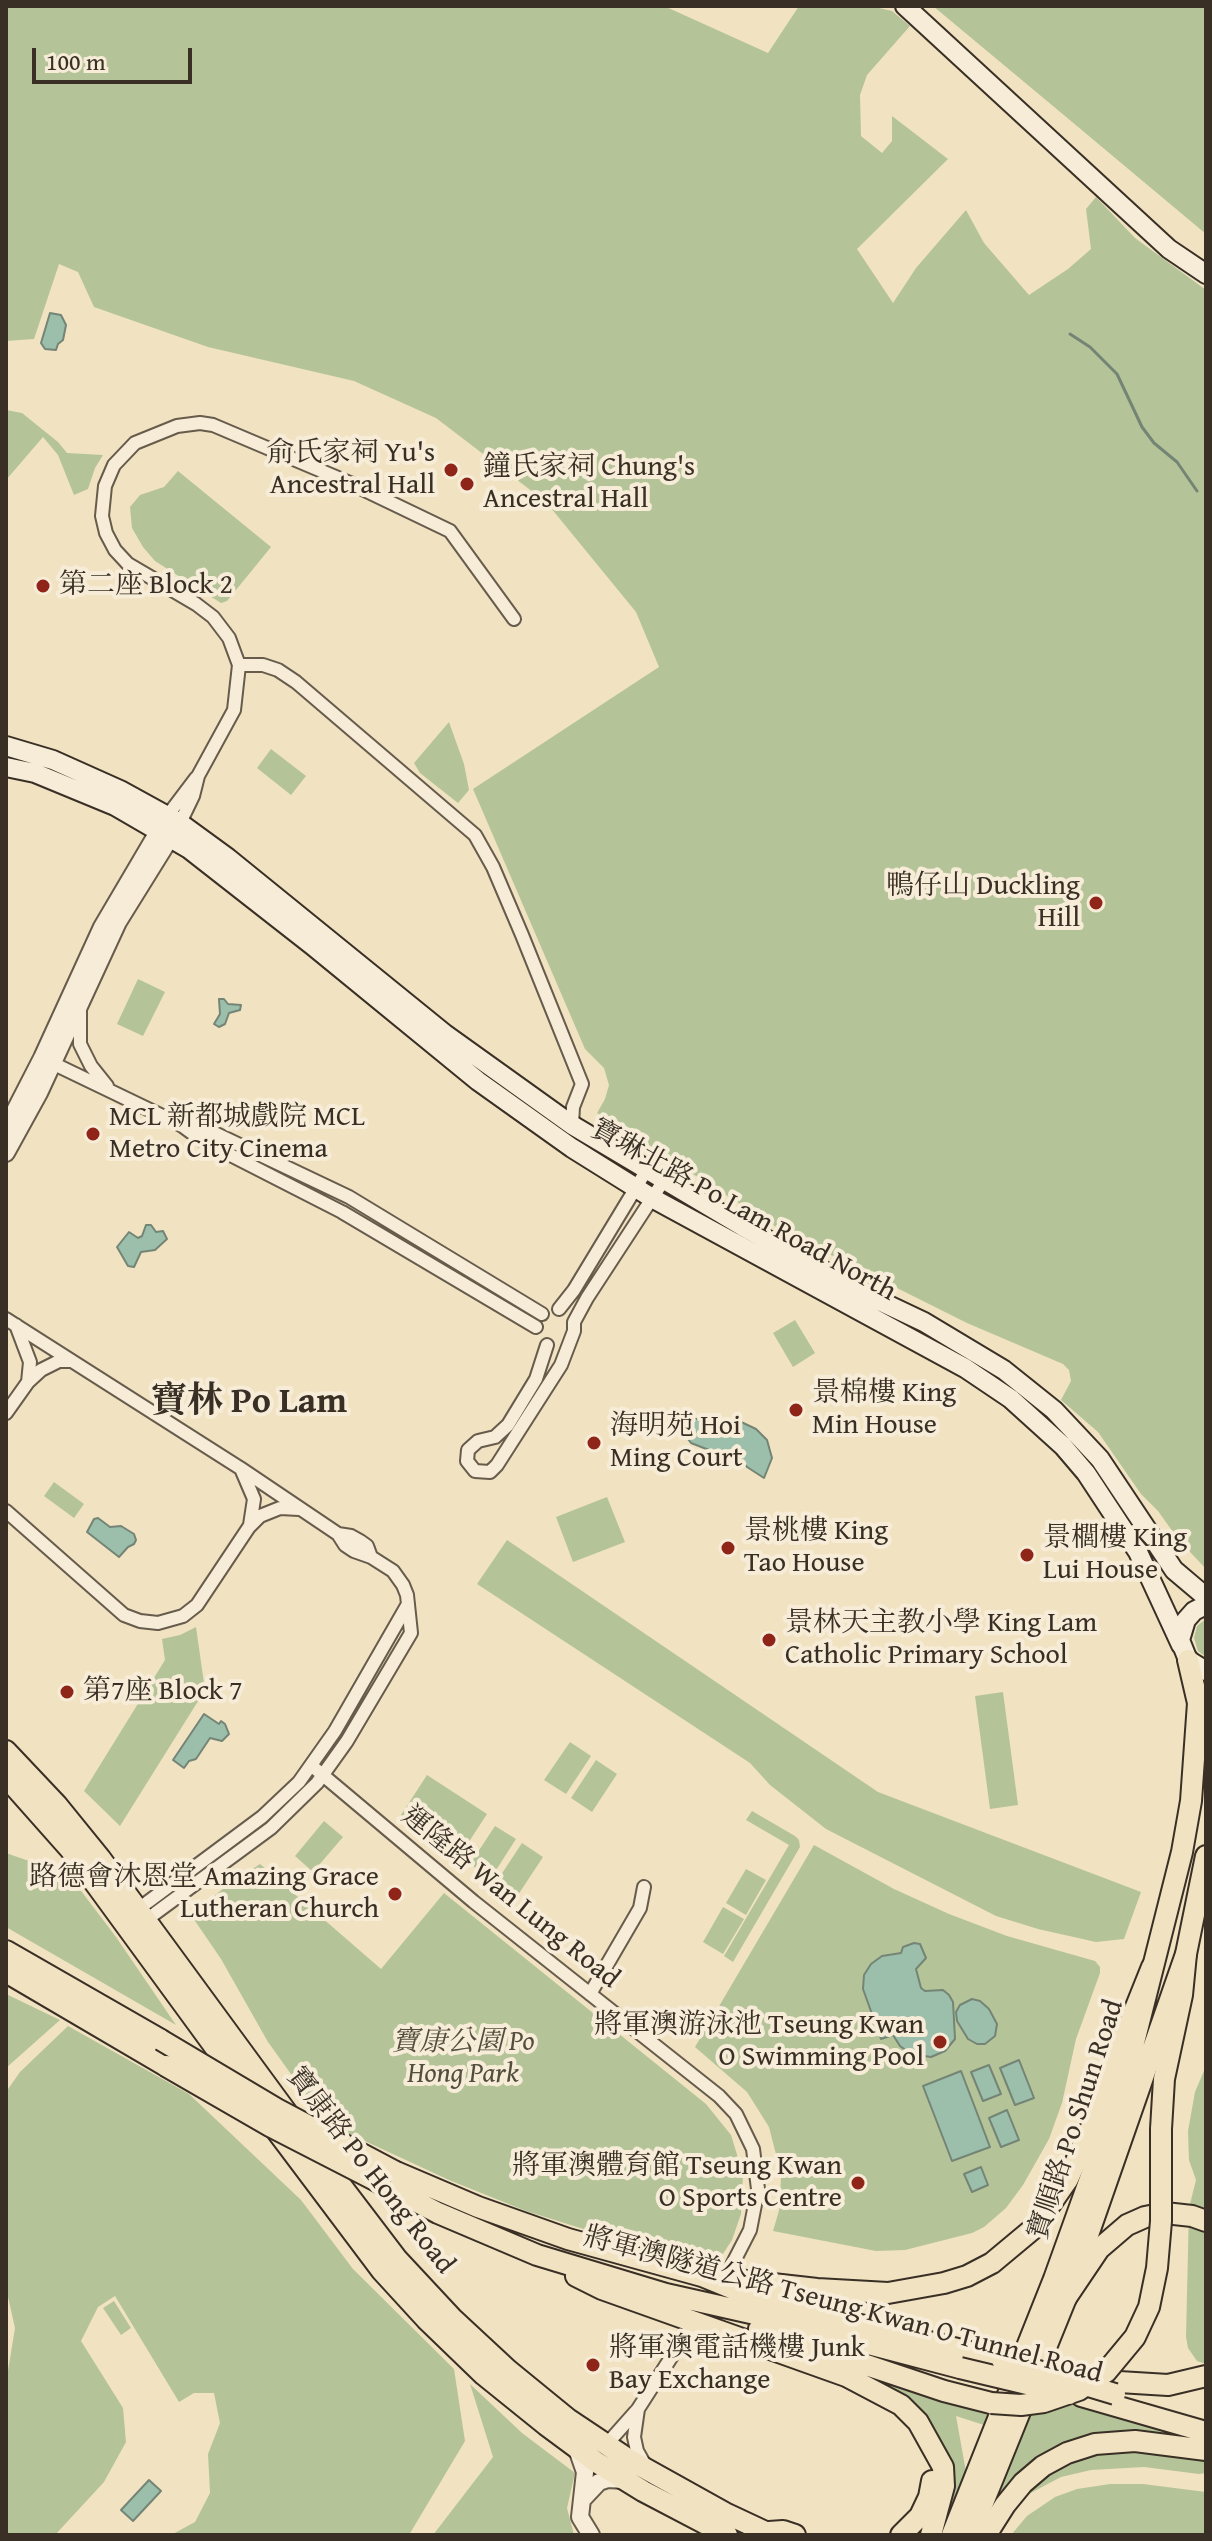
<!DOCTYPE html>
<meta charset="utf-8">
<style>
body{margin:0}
#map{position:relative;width:1212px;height:2541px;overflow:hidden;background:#f1e2c2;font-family:"Gentium Book Plus",serif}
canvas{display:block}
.frame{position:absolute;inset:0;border:8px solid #392f25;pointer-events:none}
.scale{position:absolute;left:32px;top:48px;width:160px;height:36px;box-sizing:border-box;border:4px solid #392f25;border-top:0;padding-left:10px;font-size:24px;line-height:28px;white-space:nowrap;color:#392f25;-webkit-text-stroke:6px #f6ecd7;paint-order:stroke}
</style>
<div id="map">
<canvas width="1212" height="2541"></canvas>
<div class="frame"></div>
<div class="scale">100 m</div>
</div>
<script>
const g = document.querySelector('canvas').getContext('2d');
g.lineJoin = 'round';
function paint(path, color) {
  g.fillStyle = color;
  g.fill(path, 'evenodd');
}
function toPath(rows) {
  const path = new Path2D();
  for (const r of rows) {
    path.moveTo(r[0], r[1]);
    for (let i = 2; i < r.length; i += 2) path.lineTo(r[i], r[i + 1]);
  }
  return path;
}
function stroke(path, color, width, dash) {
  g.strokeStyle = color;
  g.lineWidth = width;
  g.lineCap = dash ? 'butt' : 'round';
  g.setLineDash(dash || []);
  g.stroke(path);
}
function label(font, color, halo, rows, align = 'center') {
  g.font = font + ' "Gentium Book Plus","Noto Serif TC",serif';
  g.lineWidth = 8;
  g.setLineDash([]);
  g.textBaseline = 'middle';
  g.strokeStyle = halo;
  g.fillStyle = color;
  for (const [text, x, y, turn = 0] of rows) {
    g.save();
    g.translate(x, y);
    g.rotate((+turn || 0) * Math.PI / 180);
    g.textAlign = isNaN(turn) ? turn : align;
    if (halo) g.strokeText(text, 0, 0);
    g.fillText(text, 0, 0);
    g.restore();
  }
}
paint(toPath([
 [6,6,664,6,768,53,799,6,870,6,892,11,910,26,867,75,860,95,861,136,882,153,892,141,892,116,948,159,857,249,893,303,916,268,966,210,984,243,1029,295,1068,269,1091,249,1086,209,1096,197,1135,238,1206,290,1206,1569,1178,1539,1158,1511,1141,1494,1098,1432,1061,1400,1071,1381,1069,1370,1063,1364,967,1323,781,1230,597,1113,605,1099,609,1085,604,1068,585,1049,473,789,659,667,636,612,546,502,436,418,354,381,208,347,94,307,78,272,59,264,34,339,6,341],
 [933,6,1206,6,1206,234,1059,111],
 [6,410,22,413,58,442,67,453,103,455,95,468,88,489,74,495,58,455,43,437,6,480],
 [178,471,271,547,227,601,221,603,155,561,143,547,132,528,130,507,140,495,164,487],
 [449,722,464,764,469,790,458,803,420,773,414,763],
 [271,749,306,776,291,795,257,768],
 [138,979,165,992,143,1036,117,1024],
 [795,1320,815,1353,793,1367,773,1333],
 [54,1482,84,1504,74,1518,44,1496],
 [607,1497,625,1542,573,1562,556,1517],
 [507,1540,878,1792,1141,1892,1124,1939,1096,1942,1038,1929,996,1916,826,1829,770,1785,750,1763,477,1584],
 [1206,1619,1206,1657,1198,1651,1194,1638,1197,1626],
 [196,1627,205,1690,120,1826,84,1791,165,1660,162,1639,180,1635],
 [1003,1692,1018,1805,990,1809,975,1696],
 [570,1742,591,1756,566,1794,544,1780],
 [596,1760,617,1774,592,1812,571,1798],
 [427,1775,487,1814,457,1860,401,1815],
 [752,1811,795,1836,799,1840,800,1847,733,1962,724,1956,789,1845,746,1820],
 [324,1821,343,1837,313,1872,295,1856],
 [495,1826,516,1839,491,1878,470,1864],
 [522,1843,543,1857,518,1895,497,1881],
 [814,1845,894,1889,949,1914,1007,1936,1095,1961,1100,1967,1100,1973,1076,2039,1062,2103,1049,2139,1023,2185,1006,2208,984,2227,972,2233,905,2250,876,2251,773,2231,780,2207,781,2174,769,2127,747,2092,695,2047],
 [6,1853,69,1875,116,1937,176,2025,6,1927],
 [260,1864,381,1969,444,1893,706,2104,731,2135,743,2174,741,2214,732,2240,717,2263,606,2236,526,2211,449,2180,326,2123,268,2042,221,1959,191,1915,246,1870,248,1872],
 [746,1869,766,1880,746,1915,726,1903],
 [723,1907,744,1919,723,1954,703,1942],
 [6,1994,60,2020,6,2068],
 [68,2026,189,2094,301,2200,353,2269,454,2369,465,2441,409,2535,171,2535,195,2522,210,2493,208,2454,220,2423,214,2393,194,2393,179,2402,115,2296,98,2307,81,2341,123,2408,126,2442,104,2482,55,2535,6,2535,6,2383,15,2328,6,2288,6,2092,20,2072],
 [1206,2066,1206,2364,1197,2361,1188,2348,1186,2337,1189,2208,1196,2180,1189,2160,1188,2131,1195,2092],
 [114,2301,131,2328,121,2335,103,2308],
 [875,2380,943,2403,989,2413,984,2425,956,2416,966,2472,941,2535,947,2460,942,2443,935,2428,919,2408,899,2392],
 [470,2384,522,2433,575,2473,567,2508,574,2535,433,2535,493,2457],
 [1038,2395,1195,2440,1125,2431,1105,2432,1068,2442,991,2516],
 [1108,2448,1206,2458,1206,2473,1199,2474,1144,2467,1091,2470,1061,2477,1025,2496,1033,2486,1063,2463],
 [1110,2484,1143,2484,1206,2492,1206,2535,1011,2535,1027,2516,1055,2497,1077,2489]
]), '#b4c498');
const water = toPath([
 [50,313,61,315,66,325,63,340,58,344,56,350,45,349,41,343,50,313],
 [219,999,224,999,228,1004,241,1005,240,1010,229,1013,225,1024,219,1027,214,1024,220,1014,219,999],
 [146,1225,151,1225,156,1232,163,1231,167,1239,155,1250,141,1252,134,1267,128,1266,117,1247,129,1232,138,1238,142,1236,146,1225],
 [672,1418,699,1419,701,1426,711,1432,720,1423,739,1421,756,1429,767,1440,772,1458,764,1478,747,1467,739,1455,709,1450,691,1443,672,1418],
 [98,1518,110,1527,121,1526,134,1534,136,1540,134,1544,128,1547,119,1557,87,1532,94,1519,98,1518],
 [204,1714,219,1724,221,1721,225,1724,229,1734,222,1741,210,1738,196,1759,189,1761,184,1768,173,1760,204,1714],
 [914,1943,920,1944,926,1958,916,1969,921,1988,925,1991,943,1990,949,1995,953,2002,955,2039,945,2051,931,2057,911,2054,900,2046,893,2035,881,2039,863,1989,864,1975,871,1964,882,1956,901,1953,903,1947,914,1943],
 [972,1999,980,2001,989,2009,997,2024,995,2036,985,2044,977,2044,968,2039,957,2021,956,2012,960,2005,972,1999],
 [1019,2060,1034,2098,1015,2105,1000,2068,1019,2060],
 [989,2065,1001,2094,983,2101,971,2072,989,2065],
 [961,2071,990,2147,952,2161,923,2086,961,2071],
 [1007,2110,1019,2140,1001,2147,989,2118,1007,2110],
 [981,2167,988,2185,972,2192,964,2174,981,2167],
 [149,2480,161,2491,133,2521,121,2510,149,2480]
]);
paint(water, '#9cbfac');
stroke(water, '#748576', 2);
stroke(toPath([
 [1070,334,1090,347,1117,374,1142,427,1154,443,1177,462,1197,491]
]), '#748576', 3);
const minor = toPath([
 [239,665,263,665,278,670,296,682,475,835,493,867,522,935,582,1084,573,1107,572,1125],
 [168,815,196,778],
 [180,823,193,796,198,776,234,710,239,665,229,638,213,617,196,604,128,564,115,550,106,533,102,516,105,486,114,465,135,443,177,426,200,423,213,425,350,483,450,531,514,619],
 [80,1009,80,1044,91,1066,107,1086],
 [48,1061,181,1125,203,1141,342,1212,536,1327],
 [185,1125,208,1130,349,1197,542,1314],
 [559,1309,574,1290,646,1171],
 [6,1319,240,1468,338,1534,345,1545,354,1551,371,1557,393,1571,403,1585,407,1595,411,1633,347,1741,317,1783,271,1828,142,1923],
 [16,1325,30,1362,28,1382],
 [547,1345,536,1379,508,1425,495,1437,478,1441,468,1450,467,1461,475,1471,490,1472,497,1465,561,1365,574,1331,574,1322,587,1298,664,1180],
 [6,1413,28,1382,41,1370,59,1361,72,1361],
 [242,1471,254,1499,250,1525],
 [6,1511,124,1615,140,1621,158,1623,183,1616,197,1605,249,1527,260,1516,280,1508,299,1509],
 [338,1534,351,1536,360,1541,367,1546,371,1557],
 [312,1766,474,1902,719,2096,736,2114,753,2149,758,2189,750,2230,730,2269],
 [133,1913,262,1817,299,1782,335,1731,408,1604],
 [590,1994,640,1908,644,1887],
 [638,2409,634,2437,637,2451,646,2467],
 [606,2445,638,2409,690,2328]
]);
const tertiary = toPath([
 [6,1128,42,1058,102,927,165,820],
 [6,1153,39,1093,118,922,177,827],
 [577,2449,585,2472,580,2517,591,2535],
 [582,2500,599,2482,608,2479,624,2480]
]);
const secondary = toPath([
 [905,6,1169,249,1206,274],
 [6,746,53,760,120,790,180,823,228,858,445,1034,572,1125,742,1226,867,1295,924,1322,1004,1370,1054,1410,1100,1459,1174,1570,1206,1597],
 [6,767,35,773,115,806,189,849,313,946,478,1081,572,1148,652,1198,965,1368,1011,1399,1063,1446,1086,1473,1138,1552,1181,1645],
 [1206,1605,1194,1611,1186,1620,1180,1640,1188,1660,1206,1671]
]);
const primary = toPath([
 [6,1751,57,1805,100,1858,290,2117],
 [6,1777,70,1849,247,2091],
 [273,2126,382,2271,426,2319,484,2375,546,2425,596,2462,643,2491,727,2535],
 [311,2146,397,2259,452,2318,508,2370,568,2419,628,2459,725,2513,772,2535],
 [952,2535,1054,2279,1122,2090,1182,1852,1191,1801,1198,1703,1188,1660],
 [970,2535,1066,2298,1186,1954,1206,1856]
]);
const trunk = toPath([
 [6,1951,161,2040],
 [6,1972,166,2066],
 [1161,2129,1164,2079,1182,1995,1186,1954],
 [396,2172,478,2207,568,2239,702,2276,741,2292,803,2311,1002,2360],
 [377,2181,438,2213,537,2255,666,2294,755,2314,960,2368],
 [576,2276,602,2289,846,2376,901,2405,918,2422,943,2467,944,2486,931,2535],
 [702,2276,817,2289,888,2293,944,2283,967,2276,992,2263,1034,2228,1068,2179,1093,2123,1107,2079,1152,1967],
 [1066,2298,1099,2249,1127,2225,1145,2217,1165,2213,1192,2216,1206,2221],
 [759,2329,944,2391,991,2403],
 [1119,2382,1168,2385,1206,2376],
 [1081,2396,1206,2432],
 [769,2532,783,2531,795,2535],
 [901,2535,920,2516,929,2497,932,2481],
 [986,2535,1005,2505,1023,2483,1043,2466,1067,2453,1095,2444,1135,2441,1206,2450]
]);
stroke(minor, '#675c4c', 16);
stroke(tertiary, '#675c4c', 20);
stroke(secondary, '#392f25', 22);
stroke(primary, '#392f25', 24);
stroke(trunk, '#392f25', 24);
stroke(minor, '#f6ecd7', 12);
stroke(tertiary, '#f6ecd7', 16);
stroke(secondary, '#f6ecd7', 18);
stroke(primary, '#f1e2c2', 20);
stroke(trunk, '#f1e2c2', 20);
const trunkBridge = toPath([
 [161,2040,277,2109,396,2172],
 [166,2066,270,2126,377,2181],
 [1002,2360,1115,2394],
 [960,2368,1069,2394],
 [991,2403,1021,2405,1044,2402,1079,2390,1106,2372,1135,2337,1149,2307,1157,2268,1161,2221,1161,2129]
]);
stroke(trunkBridge, '#392f25', 24, []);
stroke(trunkBridge, '#f1e2c2', 20);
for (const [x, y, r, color] of [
 [451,470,8,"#8f2418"],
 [467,484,8,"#8f2418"],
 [43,586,8,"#8f2418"],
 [1096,903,8,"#8f2418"],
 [93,1134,8,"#8f2418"],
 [796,1410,8,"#8f2418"],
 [594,1443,8,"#8f2418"],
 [728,1548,8,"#8f2418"],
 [1027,1555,8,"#8f2418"],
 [769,1640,8,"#8f2418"],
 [67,1692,8,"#8f2418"],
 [395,1894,8,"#8f2418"],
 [940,2042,8,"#8f2418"],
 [858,2183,8,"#8f2418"],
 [593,2365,8,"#8f2418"]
]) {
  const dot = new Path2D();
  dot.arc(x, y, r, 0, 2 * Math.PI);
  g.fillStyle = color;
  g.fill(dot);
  stroke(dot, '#f6ecd7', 3);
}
label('28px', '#392f25', '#f6ecd7', [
 ["俞氏家祠 Yu's",435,454,"right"],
 ["Ancestral Hall",435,486,"right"],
 ["鐘氏家祠 Chung's",483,468],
 ["Ancestral Hall",483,500],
 ["第二座 Block 2",59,586],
 ["鴨仔山 Duckling",1080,887,"right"],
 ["Hill",1080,919,"right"],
 ["MCL 新都城戲院 MCL",109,1118],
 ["Metro City Cinema",109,1150],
 ["景棉樓 King",812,1394],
 ["Min House",812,1426],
 ["海明苑 Hoi",610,1427],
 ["Ming Court",610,1459],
 ["景桃樓 King",744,1532],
 ["Tao House",744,1564],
 ["景櫚樓 King",1043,1539],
 ["Lui House",1043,1571],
 ["景林天主教小學 King Lam",785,1624],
 ["Catholic Primary School",785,1656],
 ["第7座 Block 7",83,1692],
 ["路德會沐恩堂 Amazing Grace",379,1878,"right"],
 ["Lutheran Church",379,1910,"right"],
 ["將軍澳游泳池 Tseung Kwan",924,2026,"right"],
 ["O Swimming Pool",924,2058,"right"],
 ["將軍澳體育館 Tseung Kwan",842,2167,"right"],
 ["O Sports Centre",842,2199,"right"],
 ["將軍澳電話機樓 Junk",609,2349],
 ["Bay Exchange",609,2381]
], 'left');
label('28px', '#392f25', '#f6ecd7', [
 ["寶琳北路 Po Lam Road North",743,1211,29],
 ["運隆路 Wan Lung Road",510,1898,39],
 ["寶順路 Po Shun Road",1077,2120,-72],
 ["寶康路 Po Hong Road",370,2171,52],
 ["將軍澳隧道公路 Tseung Kwan O Tunnel Road",843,2306,15]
]);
label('italic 28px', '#524d3c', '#f6ecd7', [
 ["寶康公園 Po",463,2043],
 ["Hong Park",463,2075]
]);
label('bold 36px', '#392f25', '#f6ecd7', [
 ["寶林 Po Lam",249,1403]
]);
</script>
